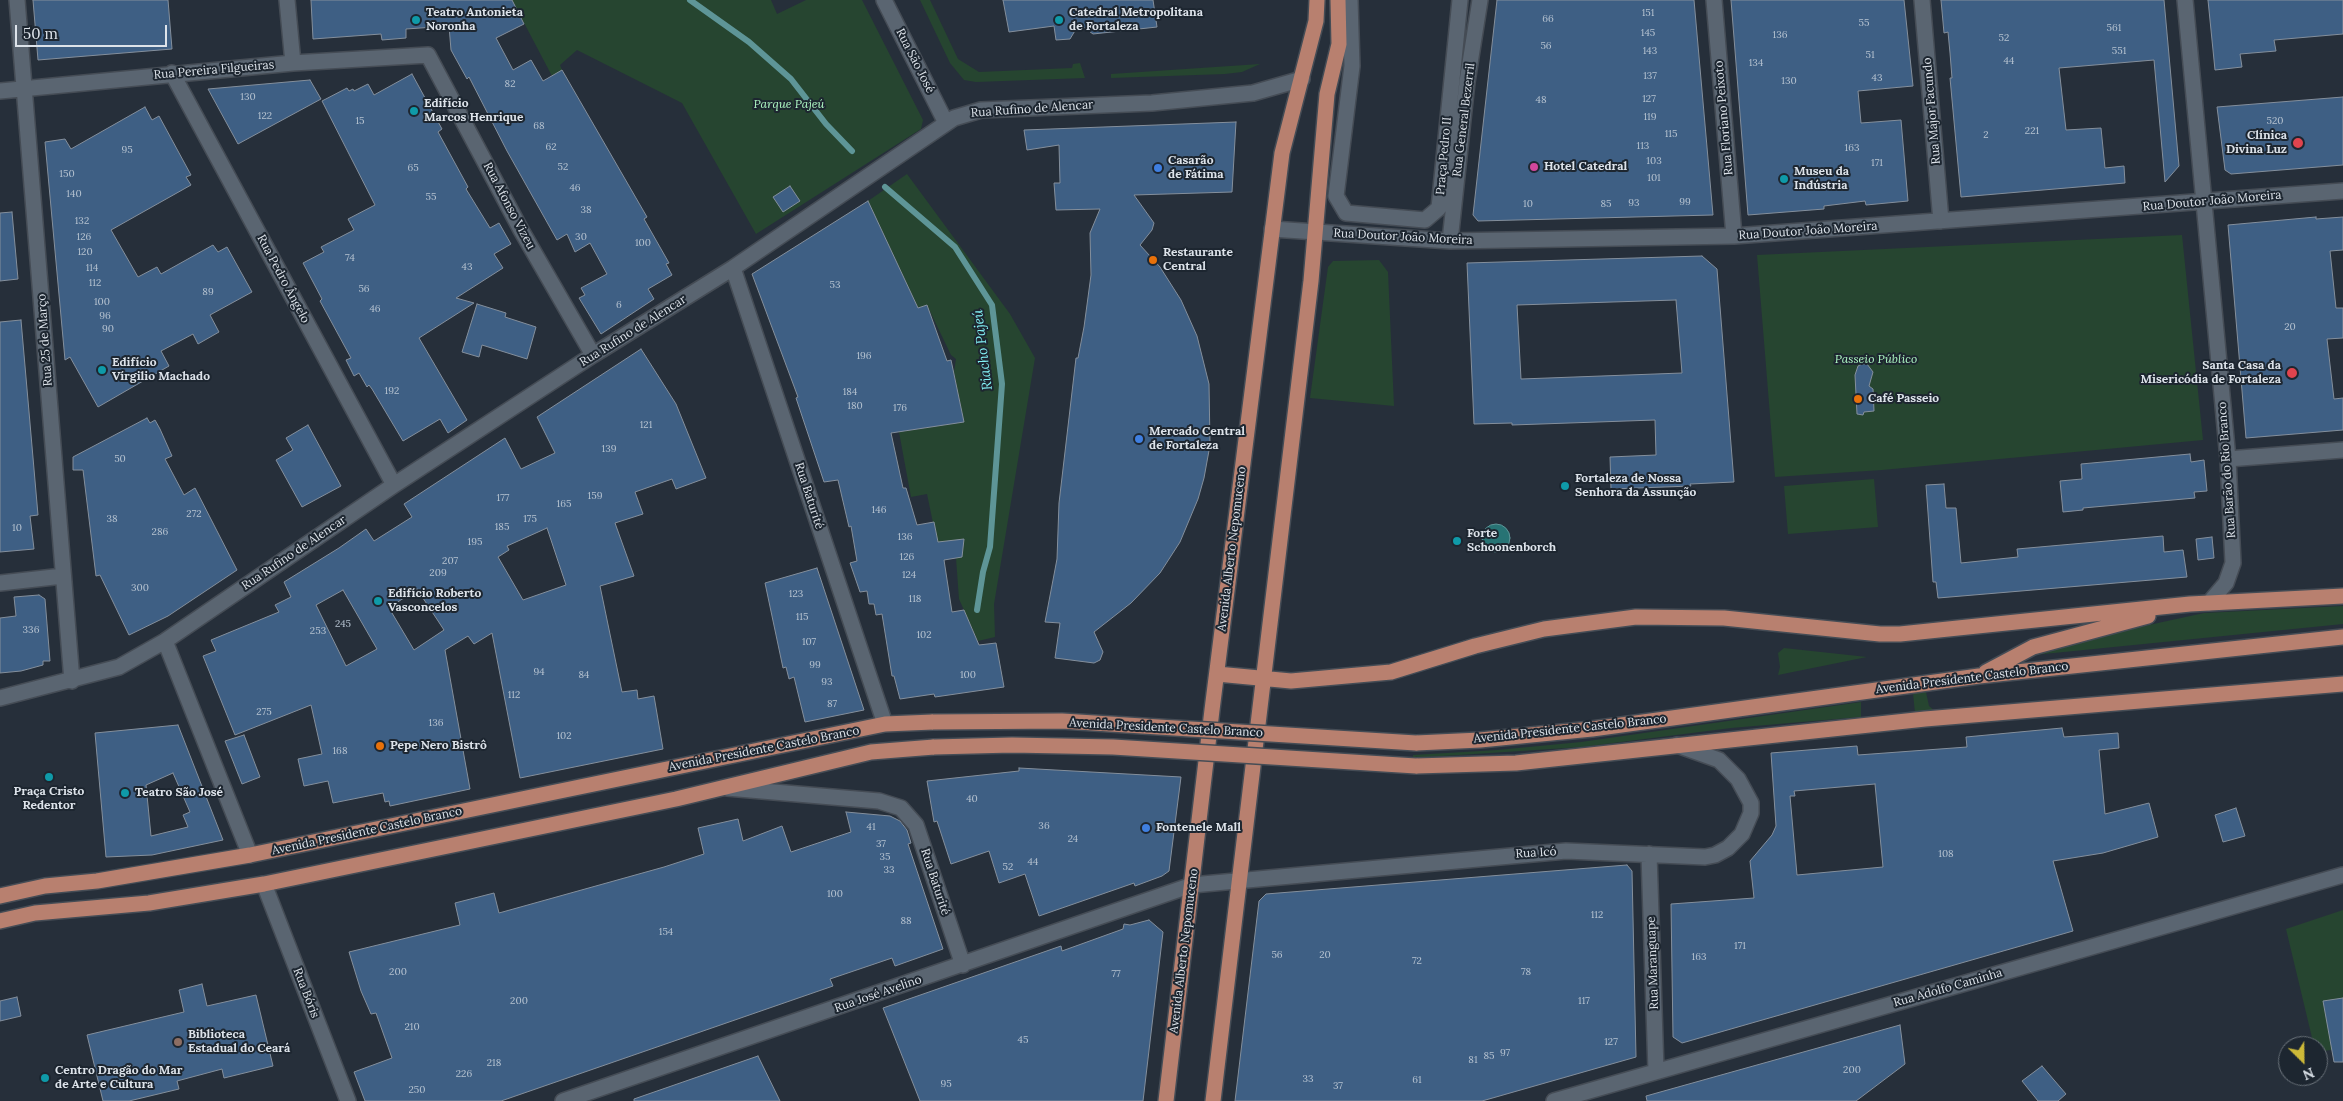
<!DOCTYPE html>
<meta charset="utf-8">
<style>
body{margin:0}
#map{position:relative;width:2343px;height:1101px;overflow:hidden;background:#262f3a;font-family:Lora,serif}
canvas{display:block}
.north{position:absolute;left:2278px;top:1036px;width:50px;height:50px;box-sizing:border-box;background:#1d2630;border:1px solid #6a727a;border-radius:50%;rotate:157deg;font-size:14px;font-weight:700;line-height:20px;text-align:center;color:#dde3ea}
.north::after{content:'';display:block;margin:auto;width:18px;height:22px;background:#cdb938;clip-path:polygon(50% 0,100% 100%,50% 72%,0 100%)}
.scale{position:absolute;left:15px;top:25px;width:152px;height:22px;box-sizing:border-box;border:2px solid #dde3ea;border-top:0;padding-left:6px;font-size:15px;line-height:18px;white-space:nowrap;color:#dde3ea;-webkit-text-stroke:4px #1d2630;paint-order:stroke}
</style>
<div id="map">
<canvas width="2343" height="1101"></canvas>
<div class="north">N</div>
<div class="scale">50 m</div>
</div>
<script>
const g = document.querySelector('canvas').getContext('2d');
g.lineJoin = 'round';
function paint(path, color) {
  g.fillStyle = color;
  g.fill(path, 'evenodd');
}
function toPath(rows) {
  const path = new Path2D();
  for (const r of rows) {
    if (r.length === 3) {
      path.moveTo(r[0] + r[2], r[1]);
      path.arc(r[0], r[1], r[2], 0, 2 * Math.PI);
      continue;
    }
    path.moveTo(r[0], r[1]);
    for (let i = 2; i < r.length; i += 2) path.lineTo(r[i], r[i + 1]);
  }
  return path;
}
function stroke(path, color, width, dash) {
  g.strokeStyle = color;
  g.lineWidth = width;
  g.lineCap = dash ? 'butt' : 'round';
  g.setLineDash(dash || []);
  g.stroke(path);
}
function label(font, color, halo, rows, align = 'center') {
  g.font = font + ' Lora,serif';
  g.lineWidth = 4;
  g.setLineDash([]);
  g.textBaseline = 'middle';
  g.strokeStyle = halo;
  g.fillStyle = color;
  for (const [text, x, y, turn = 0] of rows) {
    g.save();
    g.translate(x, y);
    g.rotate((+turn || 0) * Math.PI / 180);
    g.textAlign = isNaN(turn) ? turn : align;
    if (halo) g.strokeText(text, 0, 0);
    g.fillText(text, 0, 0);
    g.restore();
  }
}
paint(toPath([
 [512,0,771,0,777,14,806,0,862,0,923,120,921,129,756,234,682,103,577,50,560,65,562,70,552,76],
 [920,0,930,0,958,59,979,72,1072,68,1073,64,1080,63,1085,78,976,82,964,80,950,63],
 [1260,64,1242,72,1225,74,1111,78,1111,74],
 [907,174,1010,314,1035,358,994,604,995,637,978,641,959,599,956,558,937,542,927,494,911,497,899,432,964,422,954,372,956,359,951,355,927,305,918,308,868,201],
 [2182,235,2203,440,1882,470,1775,477,1757,255],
 [1379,260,1388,272,1394,406,1310,398,1328,267,1333,261],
 [1874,479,1878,527,1788,534,1784,486],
 [2343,606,2343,624,2034,655,2031,653,2034,650,2204,613],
 [1784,648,1867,657,1778,675,1780,667,1778,653],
 [1926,692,1929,706,1935,711,1915,713,1913,693],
 [1861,702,1861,717,1731,728,1582,747,1413,758,1413,755,1497,750,1581,742],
 [2343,910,2343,1048,2318,1052,2318,1046,2314,1046,2286,929]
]), '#264530');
const water = toPath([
 [1496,538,14]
]);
paint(water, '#277374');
stroke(water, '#5e9597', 1);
stroke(toPath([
 [690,0,749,42,791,79,826,124,852,151],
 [885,187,955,247,992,305,1002,384,990,547,983,572,977,610]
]), '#5e9597', 6);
const building = toPath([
 [33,0,168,0,172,49,38,60,33,0],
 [311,0,512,0,524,24,496,38,513,70,531,60,543,81,562,70,647,217,644,219,669,263,666,264,672,275,648,289,654,299,601,334,579,298,585,295,581,288,607,274,590,243,575,252,567,234,557,240,507,151,469,77,467,79,451,50,449,26,406,29,406,38,382,40,381,34,313,39,311,0],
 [1003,0,1153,0,1157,27,1093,34,1079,24,1070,39,1056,40,1054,26,1009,32,1003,0],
 [1497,0,1694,0,1713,215,1478,221,1473,215,1497,0],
 [1731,0,1904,0,1913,86,1858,91,1861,123,1901,120,1908,201,1866,205,1865,201,1824,206,1824,209,1748,215,1731,0],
 [1941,0,2164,0,2179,166,2165,182,2154,60,2059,68,2066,130,2101,128,2105,168,2124,166,2125,183,1961,197,1950,78,1952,78,1950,53,1948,32,1944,33,1941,0],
 [2208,0,2343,0,2343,34,2274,40,2276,51,2240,54,2242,67,2215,70,2208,0],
 [412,74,442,129,438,132,468,187,466,189,490,228,499,223,511,244,494,254,503,268,456,298,474,303,419,338,467,420,448,433,440,419,403,441,372,389,369,385,367,387,359,373,354,376,346,360,351,358,320,301,322,299,303,263,324,252,321,247,354,230,348,219,375,205,322,101,347,88,349,91,353,89,354,91,368,84,374,95,412,74],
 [310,80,321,99,238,144,208,89,310,80],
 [2343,97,2343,165,2231,174,2225,170,2217,107,2343,97],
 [145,107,152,120,159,116,191,175,186,177,191,185,111,230,138,277,157,267,161,274,213,245,218,252,227,247,252,292,210,315,219,332,198,344,193,334,161,351,169,366,98,407,70,357,65,360,45,142,65,139,71,149,145,107],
 [1236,122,1232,192,1134,195,1154,223,1152,230,1140,245,1160,267,1181,300,1197,336,1209,384,1210,445,1204,478,1198,499,1180,542,1160,573,1131,603,1094,632,1103,652,1100,660,1094,663,1055,658,1060,623,1045,622,1057,559,1059,503,1076,358,1078,358,1084,327,1091,275,1090,233,1100,209,1056,210,1054,183,1060,183,1059,145,1027,150,1024,130,1236,122],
 [790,186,800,201,783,212,773,197,790,186],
 [868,201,918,308,927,305,947,361,951,360,964,422,891,433,903,488,906,488,917,525,934,522,938,542,964,539,962,557,944,560,952,612,964,610,979,645,996,643,1004,687,935,697,934,694,900,699,894,676,892,676,882,614,876,615,874,604,869,604,867,591,860,592,850,563,857,561,851,526,849,527,838,480,824,482,796,398,798,397,752,274,868,201],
 [12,212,18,279,0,281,0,213,12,212],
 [2316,217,2316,219,2343,217,2343,250,2330,251,2336,308,2343,308,2343,338,2327,339,2334,399,2343,398,2343,430,2246,438,2228,225,2316,217],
 [1702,256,1717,269,1734,482,1690,484,1691,486,1611,489,1610,457,1656,455,1655,420,1512,425,1512,423,1474,424,1467,263,1702,256],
 [1676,300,1682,373,1521,379,1517,305,1676,300],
 [477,304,506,313,505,317,536,327,527,359,482,345,479,357,462,352,477,304],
 [21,320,38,515,30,516,34,549,0,552,0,322,21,320],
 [641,349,676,404,706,478,676,489,672,479,635,492,643,514,615,523,634,576,600,586,622,692,637,690,638,699,654,696,663,749,520,778,492,633,474,644,468,636,445,650,470,789,390,806,389,801,385,802,383,793,333,803,328,781,304,786,298,759,322,754,311,705,235,735,203,656,216,651,211,640,279,612,275,605,291,597,284,582,339,548,366,529,374,541,412,517,404,504,505,438,521,469,555,453,537,417,641,349],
 [547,528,566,585,523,600,498,557,509,550,507,546,547,528],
 [417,589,444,630,414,650,389,608,417,589],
 [343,590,377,649,346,666,316,605,343,590],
 [1862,364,1867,364,1873,372,1869,386,1873,389,1874,411,1864,412,1863,415,1857,414,1855,375,1858,366,1862,364],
 [147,418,150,423,155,420,160,429,172,456,165,459,184,495,195,488,237,570,168,616,129,635,100,575,96,576,83,470,73,470,73,457,147,418],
 [308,425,341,486,302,507,276,460,293,450,286,438,308,425],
 [2190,454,2191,462,2204,460,2207,491,2194,492,2195,498,2083,508,2083,510,2063,512,2060,481,2082,479,2081,464,2190,454],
 [1944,484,1946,508,1956,508,1961,563,2018,557,2017,549,2163,536,2164,552,2183,550,2187,577,1938,598,1936,582,1933,582,1926,485,1944,484],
 [2212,537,2214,558,2198,560,2196,539,2212,537],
 [817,568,864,710,805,722,794,677,789,679,786,667,783,668,765,583,817,568],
 [39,595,45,599,50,661,43,661,43,665,21,671,0,673,0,618,16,616,14,597,39,595],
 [178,725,223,840,152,855,106,857,95,733,178,725],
 [173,773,190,812,183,815,188,827,151,836,146,785,173,773],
 [2062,728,2064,737,2118,733,2119,748,2099,750,2105,814,2149,803,2158,837,2103,853,2053,861,2073,931,1682,1043,1673,1037,1671,904,1754,898,1750,861,1772,835,1776,826,1771,753,1857,746,1858,755,1967,747,1966,737,2062,728],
 [1875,784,1883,867,1797,875,1790,796,1795,796,1794,791,1875,784],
 [244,735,260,777,242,784,225,741,244,735],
 [1019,768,1181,777,1169,871,1162,876,1135,886,1134,883,1039,916,1025,874,999,883,989,851,951,864,937,821,934,822,927,781,1019,771,1019,768],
 [2236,808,2245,836,2223,842,2215,815,2236,808],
 [846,812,890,816,900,821,907,830,911,843,908,844,943,949,895,966,892,958,830,979,833,986,501,1101,365,1101,354,1072,392,1058,376,1013,371,1014,361,991,349,952,460,925,455,903,494,893,499,913,664,867,704,854,698,828,738,819,743,841,782,826,791,852,851,832,846,812],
 [1627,865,1632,871,1636,1057,1482,1101,1235,1101,1259,901,1266,894,1627,865],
 [1149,920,1163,932,1143,1101,920,1101,883,1008,1061,946,1062,951,1123,929,1124,924,1130,925,1149,920],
 [202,984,207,1006,256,995,273,1066,224,1078,222,1069,177,1081,179,1089,129,1101,103,1101,87,1035,184,1012,179,990,202,984],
 [17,997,21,1016,0,1021,0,1001,17,997],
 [2343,998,2343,1062,2334,1062,2323,1001,2343,998],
 [1900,1025,1905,1064,1856,1101,1647,1101,1646,1096,1900,1025],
 [758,1056,780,1101,634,1101,634,1099,758,1056],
 [2042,1066,2066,1094,2058,1101,2038,1101,2022,1081,2042,1066]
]);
paint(building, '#3e5f84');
stroke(building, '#848f9c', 1);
const minor = toPath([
 [17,0,72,681],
 [287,0,293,63],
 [884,0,946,123],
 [1350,0,1352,66,1336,196,1346,213,1425,220,1439,208,1460,0],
 [1714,0,1734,236],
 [1922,0,1941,221],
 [2185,0,2228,459,2233,563,2226,583,2209,603],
 [172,73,394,485],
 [0,91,293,63,428,55,521,230,593,355],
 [1272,229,1450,241,1734,236,2343,191],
 [1450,241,1467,82,1480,0],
 [733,268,885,724],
 [2228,459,2343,450],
 [0,583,63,576],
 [165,641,250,855],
 [0,698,119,667,165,641,394,485,593,355,733,268,954,118,981,110,1152,103,1253,93,1302,79],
 [727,788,879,801,901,808,916,825,963,965],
 [1649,854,1656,1071],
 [264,884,348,1101],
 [563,1101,1192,885,1566,851,1705,857,1715,855,1728,848,1742,834,1751,813,1751,803,1738,779,1719,760,1677,745],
 [1554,1101,2343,875]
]);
const major = toPath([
 [1986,672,2033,647,2148,616],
 [1217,674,1291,681,1391,672,1475,646,1544,629,1636,617,1724,618,1880,634,1900,634,2190,604,2343,596],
 [1416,743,1480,740,1592,729,1979,676,2343,637],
 [1416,766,1516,763,1925,719,2343,684],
 [0,896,45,886,97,881,250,855,885,724,933,722],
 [0,921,35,913,149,903,264,884,676,799,871,752,934,747],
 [1166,1101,1212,710,1282,153,1316,21,1317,0],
 [1213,1101,1311,281,1327,94,1339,44,1338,0]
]);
stroke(minor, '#454c55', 18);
stroke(major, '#454c55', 18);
stroke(minor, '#5a6571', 15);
stroke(major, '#b8806f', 15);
const majorBridge = toPath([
 [933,722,1062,721,1416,743],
 [934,747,1012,745,1113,747,1416,766]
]);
stroke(majorBridge, '#454c55', 18, []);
stroke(majorBridge, '#b8806f', 15);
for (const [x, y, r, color] of [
 [416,20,5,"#0f9aa8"],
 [1059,20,5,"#0f9aa8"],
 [414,111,5,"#0f9aa8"],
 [2298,143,6,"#e0444e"],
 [1534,167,5,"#d1479c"],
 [1158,168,5,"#3f7fe0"],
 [1784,179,5,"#0f9aa8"],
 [1153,260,5,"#e8710a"],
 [102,370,5,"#0f9aa8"],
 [2292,373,6,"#e0444e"],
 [1858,399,5,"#e8710a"],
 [1139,439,5,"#3f7fe0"],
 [1565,486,5,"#0f9aa8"],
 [1457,541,5,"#0f9aa8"],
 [378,601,5,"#0f9aa8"],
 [380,746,5,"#e8710a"],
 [49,777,5,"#0f9aa8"],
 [125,793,5,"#0f9aa8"],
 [1146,828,5,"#3f7fe0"],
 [178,1042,5,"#8d6e63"],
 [45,1078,5,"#0f9aa8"]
]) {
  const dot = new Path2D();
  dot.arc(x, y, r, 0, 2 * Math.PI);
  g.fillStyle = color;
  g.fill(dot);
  stroke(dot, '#1d2630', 2);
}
label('10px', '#b5c2d0', null, [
 ["151",1648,13],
 ["66",1548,19],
 ["55",1864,23],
 ["561",2114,28],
 ["145",1648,33],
 ["136",1780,35],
 ["52",2004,38],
 ["56",1546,46],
 ["143",1650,51],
 ["551",2119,51],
 ["51",1870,55],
 ["44",2009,61],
 ["134",1756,63],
 ["137",1650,76],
 ["43",1877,78],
 ["130",1789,81],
 ["82",510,84],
 ["130",248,97],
 ["127",1649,99],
 ["48",1541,100],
 ["122",265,116],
 ["119",1650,117],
 ["15",360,121],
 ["520",2275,121],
 ["68",539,126],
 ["221",2032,131],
 ["115",1671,134],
 ["2",1986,135],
 ["113",1643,146],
 ["62",551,147],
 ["163",1852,148],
 ["95",127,150],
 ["103",1654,161],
 ["171",1877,163],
 ["52",563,167],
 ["65",413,168],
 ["150",67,174],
 ["101",1654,178],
 ["46",575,188],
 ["140",74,194],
 ["55",431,197],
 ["99",1685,202],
 ["93",1634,203],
 ["10",1528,204],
 ["85",1606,204],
 ["38",586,210],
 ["132",82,221],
 ["126",84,237],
 ["30",581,237],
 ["100",643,243],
 ["120",85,252],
 ["74",350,258],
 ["43",467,267],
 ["114",92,268],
 ["112",95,283],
 ["53",835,285],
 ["56",364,289],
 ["89",208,292],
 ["100",102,302],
 ["6",619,305],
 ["46",375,309],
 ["96",105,316],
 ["20",2290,327],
 ["90",108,329],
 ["196",864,356],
 ["192",392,391],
 ["184",850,392],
 ["180",855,406],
 ["176",900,408],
 ["121",646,425],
 ["139",609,449],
 ["50",120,459],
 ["159",595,496],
 ["177",503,498],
 ["165",564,504],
 ["146",879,510],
 ["272",194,514],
 ["38",112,519],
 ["175",530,519],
 ["185",502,527],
 ["10",17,528],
 ["286",160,532],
 ["136",905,537],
 ["195",475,542],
 ["126",907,557],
 ["207",450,561],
 ["209",438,573],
 ["124",909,575],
 ["300",140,588],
 ["123",796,594],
 ["118",915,599],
 ["115",802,617],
 ["245",343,624],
 ["336",31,630],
 ["253",318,631],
 ["102",924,635],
 ["107",809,642],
 ["99",815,665],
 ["94",539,672],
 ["84",584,675],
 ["100",968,675],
 ["93",827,682],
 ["112",514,695],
 ["87",832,704],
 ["275",264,712],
 ["136",436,723],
 ["102",564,736],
 ["168",340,751],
 ["40",972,799],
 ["36",1044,826],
 ["41",871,827],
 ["24",1073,839],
 ["37",881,844],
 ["108",1946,854],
 ["35",885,857],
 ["44",1033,862],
 ["52",1008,867],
 ["33",889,870],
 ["100",835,894],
 ["112",1597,915],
 ["88",906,921],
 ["154",666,932],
 ["171",1740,946],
 ["56",1277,955],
 ["20",1325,955],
 ["163",1699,957],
 ["72",1417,961],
 ["200",398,972],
 ["78",1526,972],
 ["77",1116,974],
 ["200",519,1001],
 ["117",1584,1001],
 ["210",412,1027],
 ["45",1023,1040],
 ["127",1611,1042],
 ["97",1505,1053],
 ["85",1489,1056],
 ["81",1473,1060],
 ["218",494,1063],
 ["200",1852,1070],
 ["226",464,1074],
 ["33",1308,1079],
 ["61",1417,1080],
 ["95",946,1084],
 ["37",1338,1086],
 ["250",417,1090]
]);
label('bold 12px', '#dde3ea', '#1d2630', [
 ["Teatro Antonieta",426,13],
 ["Noronha",426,27],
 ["Catedral Metropolitana",1069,13],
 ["de Fortaleza",1069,27],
 ["Edifício",424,104],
 ["Marcos Henrique",424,118],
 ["Clínica",2287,136,"right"],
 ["Divina Luz",2287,150,"right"],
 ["Casarão",1168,161],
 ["de Fátima",1168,175],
 ["Hotel Catedral",1544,167],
 ["Museu da",1794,172],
 ["Indústria",1794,186],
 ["Restaurante",1163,253],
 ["Central",1163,267],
 ["Edifício",112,363],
 ["Vírgilio Machado",112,377],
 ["Santa Casa da",2281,366,"right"],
 ["Misericódia de Fortaleza",2281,380,"right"],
 ["Café Passeio",1868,399],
 ["Mercado Central",1149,432],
 ["de Fortaleza",1149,446],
 ["Fortaleza de Nossa",1575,479],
 ["Senhora da Assunção",1575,493],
 ["Forte",1467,534],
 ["Schoonenborch",1467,548],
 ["Edifício Roberto",388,594],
 ["Vasconcelos",388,608],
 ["Pepe Nero Bistrô",390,746],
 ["Praça Cristo",49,792,"center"],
 ["Redentor",49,806,"center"],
 ["Teatro São José",135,793],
 ["Fontenele Mall",1156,828],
 ["Biblioteca",188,1035],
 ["Estadual do Ceará",188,1049],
 ["Centro Dragão do Mar",55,1071],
 ["de Arte e Cultura",55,1085]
], 'left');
label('12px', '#dde3ea', '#1d2630', [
 ["Rua São José",915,61,63],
 ["Rua Pereira Filgueiras",214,70,-5],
 ["Rua Rufino de Alencar",1032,109,-4],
 ["Rua Major Facundo",1932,111,-95],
 ["Rua Floriano Peixoto",1724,118,-95],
 ["Rua General Bezerril",1464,120,-83],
 ["Praça Pedro II",1444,156,-85],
 ["Rua Doutor João Moreira",2212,201,-5],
 ["Rua Afonso Vizeu",509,206,62],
 ["Rua Doutor João Moreira",1808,231,-4],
 ["Rua Doutor João Moreira",1403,237,3],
 ["Rua Pedro Ângelo",283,279,62],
 ["Rua Rufino de Alencar",633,331,-32],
 ["Rua 25 de Março",45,340,-94],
 ["Rua Barão do Rio Branco",2227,470,-94],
 ["Rua Baturité",809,496,72],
 ["Avenida Alberto Nepomuceno",1232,549,-83],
 ["Rua Rufino de Alencar",294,553,-34],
 ["Avenida Presidente Castelo Branco",1972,678,-7],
 ["Avenida Presidente Castelo Branco",1166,728,3],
 ["Avenida Presidente Castelo Branco",1570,729,-6],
 ["Avenida Presidente Castelo Branco",764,749,-11],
 ["Avenida Presidente Castelo Branco",367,831,-12],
 ["Rua Icó",1536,853,-4],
 ["Rua Baturité",935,882,72],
 ["Avenida Alberto Nepomuceno",1184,951,-83],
 ["Rua Maranguape",1653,963,-92],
 ["Rua Adolfo Caminha",1948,988,-16],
 ["Rua Bóris",306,993,69],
 ["Rua José Avelino",878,994,-19]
]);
label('italic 12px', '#aef7c3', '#1d2630', [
 ["Parque Pajeú",789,105],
 ["Passeio Público",1876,360]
]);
label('italic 14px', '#84f3f6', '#1d2630', [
 ["Riacho Pajeú",983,350,-97]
]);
</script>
